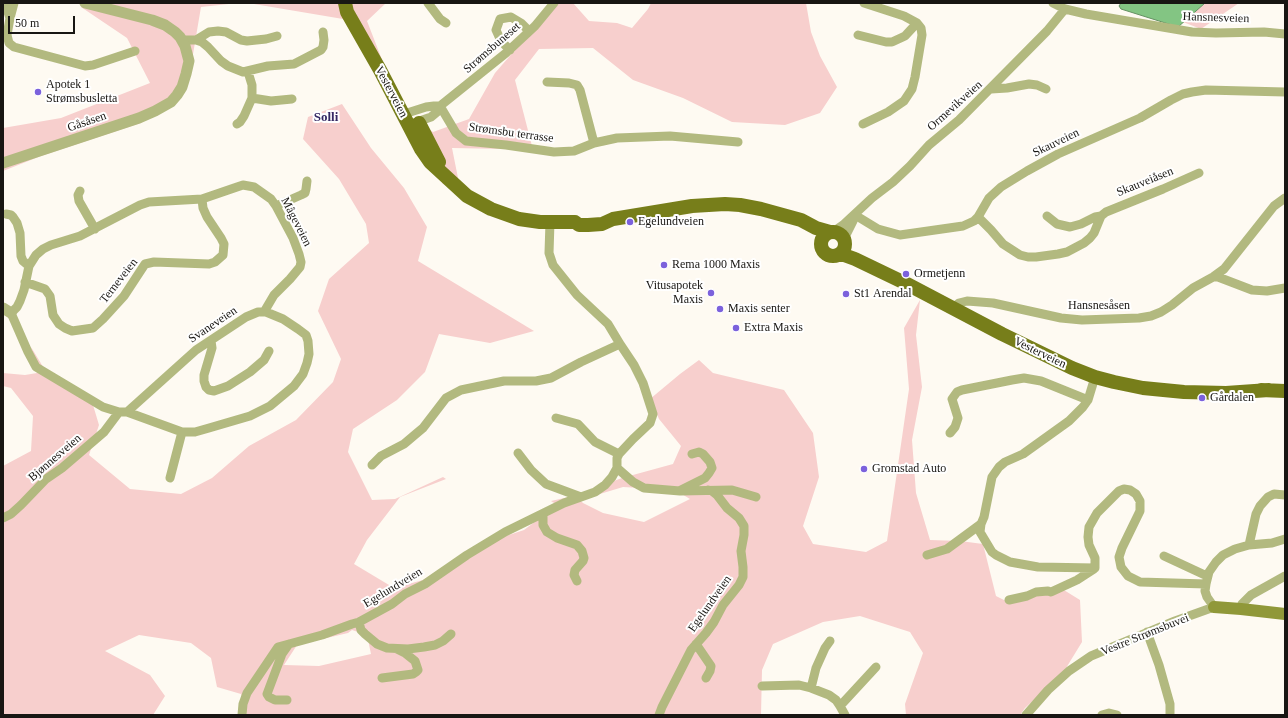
<!DOCTYPE html>
<meta charset="utf-8">
<style>
body{margin:0}
#map{position:relative;width:1288px;height:718px;overflow:hidden;background:#fefaf2;font-family:Georgia,serif}
canvas{display:block}
.frame{position:absolute;inset:0;border:4px solid #181613;pointer-events:none}
.scale{position:absolute;left:8px;top:16px;width:67px;height:18px;box-sizing:border-box;border:2px solid #181613;border-top:0;padding-left:5px;font-size:12px;line-height:14px;white-space:nowrap;color:#181613;-webkit-text-stroke:3px #fff;paint-order:stroke}
</style>
<div id="map">
<canvas width="1288" height="718"></canvas>
<div class="frame"></div>
<div class="scale">50 m</div>
</div>
<script>
const g = document.querySelector('canvas').getContext('2d');
g.lineJoin = 'round';
function paint(path, color) {
  g.fillStyle = color;
  g.fill(path, 'evenodd');
}
function toPath(rows) {
  const path = new Path2D();
  for (const r of rows) {
    if (r.length === 3) {
      path.moveTo(r[0] + r[2], r[1]);
      path.arc(r[0], r[1], r[2], 0, 2 * Math.PI);
      continue;
    }
    path.moveTo(r[0], r[1]);
    for (let i = 2; i < r.length; i += 2) path.lineTo(r[i], r[i + 1]);
  }
  return path;
}
function stroke(path, color, width, dash) {
  g.strokeStyle = color;
  g.lineWidth = width;
  g.lineCap = dash ? 'butt' : 'round';
  g.setLineDash(dash || []);
  g.stroke(path);
}
function label(font, color, halo, rows, align = 'center') {
  g.font = font + ' Georgia,serif';
  g.lineWidth = 4;
  g.setLineDash([]);
  g.textBaseline = 'middle';
  g.strokeStyle = halo;
  g.fillStyle = color;
  for (const [text, x, y, turn = 0] of rows) {
    g.save();
    g.translate(x, y);
    g.rotate((+turn || 0) * Math.PI / 180);
    g.textAlign = isNaN(turn) ? turn : align;
    if (halo) g.strokeText(text, 0, 0);
    g.fillText(text, 0, 0);
    g.restore();
  }
}
paint(toPath([
 [96,3,238,3,201,7,192,60,176,101,141,123,41,156,3,171,3,128,61,118,150,83,127,38,81,7],
 [248,3,386,3,367,21,386,70,408,116,433,132,469,119,495,73,556,3,573,3,589,21,617,23,632,28,648,9,651,3,806,3,811,32,820,56,837,87,820,113,785,125,732,122,683,98,633,80,593,48,539,49,515,80,532,146,506,149,452,148,460,188,443,184,390,94,365,47,343,19],
 [1205,3,1239,3,1201,29,1183,22],
 [342,104,371,148,404,188,427,227,418,261,534,331,490,343,439,334,425,372,397,400,353,429,348,452,372,500,395,499,443,477,446,479,400,497,367,540,354,564,394,588,423,580,473,547,524,530,557,505,551,501,573,496,622,478,673,464,681,446,659,419,650,399,680,374,699,360,713,373,784,390,813,433,819,477,803,526,813,544,866,552,887,541,909,389,904,328,920,300,916,335,922,387,912,440,916,493,930,540,960,541,983,544,996,596,1008,602,1059,587,1080,600,1082,642,1063,673,1025,708,1020,715,906,715,905,704,923,653,910,632,860,616,823,622,773,644,762,670,761,715,247,715,241,694,217,687,211,658,191,643,139,635,105,651,150,675,165,696,153,715,3,715,3,466,31,451,33,416,11,388,3,386,3,373,25,375,37,373,31,347,48,375,93,405,99,425,89,455,130,489,181,494,212,478,249,446,296,420,333,382,341,359,318,311,329,279,369,243,366,224,339,179,303,139,308,117],
 [623,487,675,490,690,499,644,522,603,513,583,503,580,500],
 [352,630,367,635,371,654,319,666,284,665,297,645,348,633]
]), '#f7cfcd');
const water = toPath([
 [1121,3,1205,3,1178,27,1121,9,1119,6,1121,3]
]);
paint(water, '#83c583');
stroke(water, '#639061', 1);
stroke(toPath([
 [5,3,10,18],
 [14,3,10,18,7,35,9,43,14,47,85,66,93,65,135,51],
 [428,3,440,19,446,23],
 [1053,3,1065,9,1086,14,1192,32,1216,33,1264,32,1285,34],
 [858,35,886,42,892,42,905,36,917,23],
 [182,40,196,40,202,42,208,47,221,61,228,66,243,72,268,66,294,64,321,50,323,47,324,40,323,32],
 [196,40,209,32,218,31,226,32,241,40,247,41,266,39,277,36],
 [510,50,501,41,496,30,500,19,511,17,521,23,529,31],
 [547,82,569,83,577,85,580,90,594,143],
 [991,89,1007,88,1029,84,1037,85,1046,89],
 [252,98,271,101,292,99],
 [440,106,456,133,466,141,506,145,554,152,574,151,594,143,617,138,670,136,738,142],
 [404,114,426,107,434,106,440,106],
 [414,123,431,117,437,112,440,106,506,53,535,26,554,3],
 [237,124,240,122,244,116,252,98,252,85,248,72],
 [863,124,888,112,904,101,912,89,915,77,922,35,921,28,917,23,904,16,864,3],
 [80,191,78,195,79,201,95,229],
 [276,206,301,195,305,193,306,189,307,181],
 [6,214,11,215,13,217,17,223,20,233,21,256,23,261,29,266],
 [855,215,878,229,900,235,963,226,974,221,978,217,989,198,1001,187,1027,171,1058,154,1140,118,1171,100,1183,94,1192,92,1206,90,1285,92],
 [1047,216,1057,224,1070,227,1081,224,1095,217,1101,216],
 [978,217,991,230,1003,244,1020,255,1028,257,1036,257,1058,254,1067,252,1084,243,1090,238,1094,233,1101,216,1106,212,1163,189,1199,173],
 [833,232,843,225,872,198,893,182,910,166,929,145,959,120,1047,31,1065,9],
 [844,239,853,221,854,216],
 [1213,277,1218,277,1252,290,1267,291,1285,288],
 [25,282,45,289,50,296,53,315,59,324,65,328,72,331,93,328,103,319,124,296,145,264,154,262,209,264,215,262,223,255,224,244,221,238,207,217,203,208,202,199],
 [953,308,959,303,967,301,993,303,1061,318,1082,320,1139,318,1151,316,1161,312,1172,305,1193,288,1213,277,1224,269,1274,206,1285,198],
 [211,341,212,348,204,375,204,381,206,387,209,390,214,391,228,386,250,372,264,360,269,351],
 [1095,377,1088,400,1083,407,1069,421,1023,454,1005,462,999,467,992,477,984,517,981,524,980,532,992,552,996,555,1010,562,1038,567,1095,568],
 [127,412,196,350,246,317,258,312,266,312,283,319,298,329,306,335,308,341,309,354,307,363,303,374,294,386,270,406,250,416,209,428,195,432,182,432,127,412,119,412,103,407,36,367,28,352,11,313,17,307,20,301,24,290,29,266,36,255,43,249,51,245,80,236,140,205,149,202,202,199,237,187,243,185,254,187,271,199,276,206,293,238,299,254,301,262,300,267,290,279,274,295,264,312],
 [556,418,578,424,595,442,619,454],
 [950,433,955,427,958,418,952,399,957,392,962,390,1012,380,1024,378,1041,381,1088,400],
 [518,453,531,470,546,484,581,497],
 [372,465,381,456,404,444,417,433,423,428,446,398,461,390,504,381,536,381,551,378,581,362,620,344,608,324,577,295,553,265,549,253,550,222],
 [617,468,633,482,644,488,680,491,732,490,756,497],
 [170,478,182,432],
 [681,490,705,478,709,473,712,468,710,462,703,454,699,452,692,454],
 [543,514,543,525,547,532,557,538,577,545,582,551,584,558,583,561,575,570,574,575,577,581],
 [3,518,11,514,21,505,46,479,62,468,104,432,119,412],
 [1249,545,1256,514,1260,506,1268,497,1274,494,1285,495],
 [927,555,947,549,981,524],
 [1164,556,1207,576],
 [1095,568,1095,558,1089,545,1088,537,1089,527,1097,513,1119,491,1124,489,1130,490,1136,494,1140,501,1140,511,1122,548,1119,557,1121,567,1128,576,1140,582,1206,584],
 [1009,600,1027,596,1036,592,1048,591,1051,592,1077,580,1094,569],
 [1241,609,1242,604,1251,595,1285,576],
 [359,622,361,630,365,634,377,644,387,648,408,649,424,647,435,645,443,641,451,634],
 [1147,632,1159,665,1170,704,1170,715],
 [696,644,711,666,710,671,706,678],
 [382,678,413,674,416,672,418,670,415,661,405,653,397,649],
 [762,686,799,685,811,688,829,695,836,700,840,706,845,715],
 [811,688,816,668,825,648,830,641],
 [287,700,275,700,269,697,267,694,282,654,289,644],
 [840,706,876,667],
 [242,715,243,704,247,693,278,647,322,635,352,624,359,622,392,604,405,594,425,584,467,555,505,532,564,503,595,492,605,485,612,477,617,468,617,458,619,454,633,439,650,423,653,414,643,383,634,365,620,344],
 [659,715,662,707,691,650,706,633,714,622,723,605,739,585,743,577,743,567,741,551,744,535,744,526,739,518,727,508,717,495,712,491,708,490],
 [1026,715,1048,690,1069,671,1091,656,1175,621,1214,607,1207,597,1205,591,1206,584,1209,572,1216,562,1223,555,1235,549,1249,545,1272,543,1285,539],
 [1102,715,1109,713,1117,715]
]), '#b2b97f', 9);
stroke(toPath([
 [3,163,139,118,155,111,171,102,177,95,182,87,186,74,189,61,185,46,180,37,175,32,165,25,152,20,85,3],
 [3,308,11,313]
]), '#b2b97f', 11);
stroke(toPath([
 [1214,607,1241,609,1285,614]
]), '#909839', 12);
stroke(toPath([
 [345,3,347,12,380,70,421,149,430,162,467,196,491,209,519,219,540,222,575,222,579,225,588,225,602,224,613,219,692,206,725,204,740,205,761,209,801,220,816,228,830,232],
 [419,123,439,162],
 [833,244,12],
 [838,255,844,255,855,259,907,284,1002,334,1072,368,1095,377,1114,382,1143,388,1184,392,1226,393,1269,390],
 [1261,390,1285,391]
]), '#777e1a', 14);
for (const [x, y, r, color] of [
 [38,92,4,"#7b61dc"],
 [630,222,4,"#7b61dc"],
 [664,265,4,"#7b61dc"],
 [906,274,4,"#7b61dc"],
 [711,293,4,"#7b61dc"],
 [846,294,4,"#7b61dc"],
 [720,309,4,"#7b61dc"],
 [736,328,4,"#7b61dc"],
 [1202,398,4,"#7b61dc"],
 [864,469,4,"#7b61dc"]
]) {
  const dot = new Path2D();
  dot.arc(x, y, r, 0, 2 * Math.PI);
  g.fillStyle = color;
  g.fill(dot);
  stroke(dot, '#fff', 1.5);
}
label('12px', '#181613', '#fff', [
 ["Hansnesveien",1216,18,2],
 ["Strømsbuneset",492,48,-41],
 ["Vesterveien",391,92,62],
 ["Ormevikveien",955,106,-42],
 ["Gåsåsen",87,122,-19],
 ["Strømsbu terrasse",511,133,8],
 ["Skauveien",1056,143,-26],
 ["Skauveiåsen",1145,182,-22],
 ["Mågeveien",296,222,63],
 ["Terneveien",119,281,-52],
 ["Hansnesåsen",1099,306],
 ["Svaneveien",213,325,-34],
 ["Vesterveien",1040,353,26],
 ["Bjønnesveien",55,458,-41],
 ["Egelundveien",393,588,-31],
 ["Egelundveien",710,604,-55],
 ["Vestre Strømsbuvei",1145,635,-22]
]);
label('12px', '#181613', '#fff', [
 ["Apotek 1",46,85],
 ["Strømsbusletta",46,99],
 ["Egelundveien",638,222],
 ["Rema 1000 Maxis",672,265],
 ["Ormetjenn",914,274],
 ["Vitusapotek",703,286,"right"],
 ["Maxis",703,300,"right"],
 ["St1 Arendal",854,294],
 ["Maxis senter",728,309],
 ["Extra Maxis",744,328],
 ["Gårdalen",1210,398],
 ["Gromstad Auto",872,469]
], 'left');
label('bold 13px', '#352964', '#fff', [
 ["Solli",326,118]
]);
</script>
